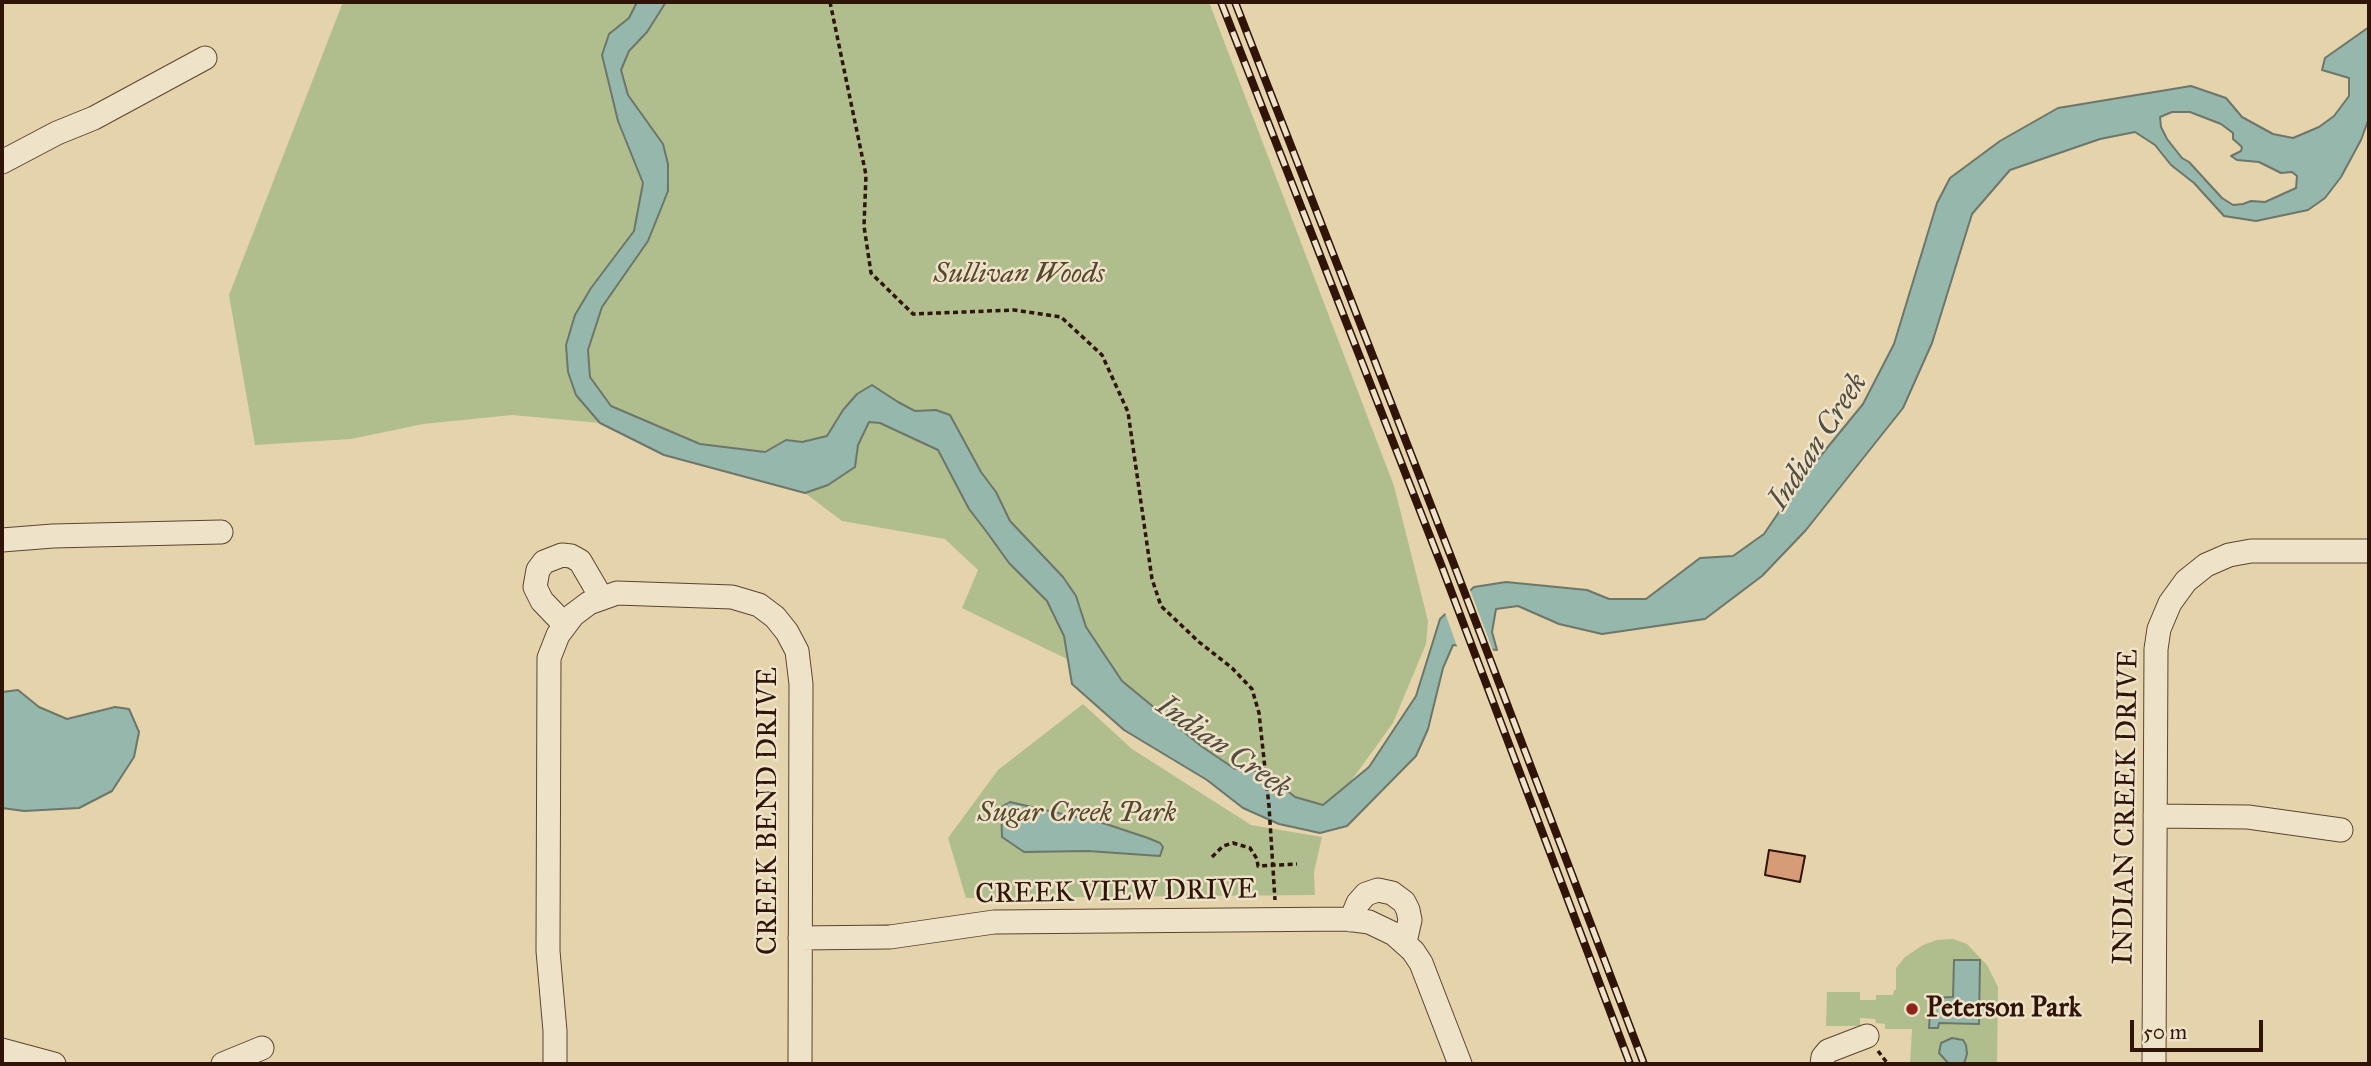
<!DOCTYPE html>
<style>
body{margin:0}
#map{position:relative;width:2371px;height:1066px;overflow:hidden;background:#e5d3ab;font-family:"IM FELL Great Primer",serif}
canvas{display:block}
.frame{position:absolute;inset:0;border:4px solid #301407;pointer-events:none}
.scale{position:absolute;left:2130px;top:1020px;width:133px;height:32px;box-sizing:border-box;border:4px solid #301407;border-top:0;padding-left:9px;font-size:21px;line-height:24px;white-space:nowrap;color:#301407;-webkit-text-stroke:5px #eee2c8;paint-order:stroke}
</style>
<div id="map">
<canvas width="2371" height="1066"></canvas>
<div class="frame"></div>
<div class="scale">50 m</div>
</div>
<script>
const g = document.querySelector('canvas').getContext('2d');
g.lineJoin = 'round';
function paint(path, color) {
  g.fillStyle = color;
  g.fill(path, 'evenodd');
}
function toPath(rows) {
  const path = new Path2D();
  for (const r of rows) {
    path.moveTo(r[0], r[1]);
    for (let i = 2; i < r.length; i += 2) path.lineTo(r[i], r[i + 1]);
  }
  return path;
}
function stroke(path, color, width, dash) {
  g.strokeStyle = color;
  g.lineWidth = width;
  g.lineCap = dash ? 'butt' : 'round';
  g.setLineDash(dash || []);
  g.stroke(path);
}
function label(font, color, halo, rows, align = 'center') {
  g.font = font + ' "IM FELL Great Primer",serif';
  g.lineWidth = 5;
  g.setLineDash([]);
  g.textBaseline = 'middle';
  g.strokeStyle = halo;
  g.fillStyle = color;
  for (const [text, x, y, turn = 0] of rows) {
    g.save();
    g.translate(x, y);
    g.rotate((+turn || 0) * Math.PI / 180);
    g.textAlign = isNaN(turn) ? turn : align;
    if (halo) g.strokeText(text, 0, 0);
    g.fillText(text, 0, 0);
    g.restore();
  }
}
paint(toPath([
 [343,2,1209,2,1394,486,1428,621,1426,644,1393,723,1325,817,1292,818,1108,679,962,608,978,570,945,539,842,521,805,493,805,456,700,444,611,406,600,423,512,415,423,424,351,439,255,445,229,295],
 [1083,704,1132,749,1251,825,1322,837,1314,872,1315,895,966,898,948,838,998,770],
 [1953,939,1967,944,1987,965,1998,987,1997,1064,1910,1064,1912,1029,1885,1029,1885,1024,1876,1023,1875,1019,1860,1018,1860,1026,1826,1026,1827,992,1860,992,1860,1000,1876,1000,1876,995,1893,995,1894,990,1896,990,1896,968,1905,957,1923,945,1937,940]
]), '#b0be8d');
const water = toPath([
 [637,2,666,2,647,32,629,51,621,70,628,95,663,144,668,164,668,191,648,241,602,307,588,350,590,377,611,406,700,444,765,452,786,440,802,442,827,436,843,410,857,394,872,385,898,402,915,411,936,410,950,415,981,472,996,492,1010,521,1063,577,1076,596,1086,627,1122,681,1201,746,1235,769,1243,765,1275,781,1295,797,1323,805,1369,767,1416,696,1440,619,1474,587,1506,582,1587,590,1609,599,1646,599,1700,558,1733,556,1764,534,1800,481,1863,404,1894,344,1937,203,1950,178,2000,141,2058,108,2191,86,2226,98,2242,117,2273,134,2293,138,2319,127,2334,116,2349,96,2349,78,2322,70,2325,58,2369,27,2369,118,2361,140,2341,177,2325,198,2308,210,2256,221,2224,216,2194,183,2171,165,2155,145,2135,132,2100,139,2010,170,1972,214,1932,343,1903,408,1806,530,1762,576,1705,619,1602,634,1559,624,1518,606,1496,609,1492,632,1497,650,1453,645,1443,668,1428,729,1416,756,1347,826,1320,833,1279,824,1243,808,1207,780,1124,730,1072,684,1064,636,1047,601,1009,563,986,531,969,509,938,450,880,423,869,422,858,445,855,467,828,485,805,493,664,455,600,423,576,395,568,372,566,345,575,315,591,288,634,231,643,183,618,121,602,55,609,34,629,18,637,2],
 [2172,112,2190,112,2221,124,2233,133,2233,139,2242,147,2241,151,2231,156,2237,160,2259,162,2281,173,2292,172,2297,176,2296,188,2265,202,2251,201,2243,204,2233,205,2222,198,2189,162,2182,158,2167,139,2161,127,2160,117,2172,112],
 [18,690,39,707,67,719,115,707,129,709,139,732,134,757,112,791,79,808,24,811,2,808,2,692,18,690],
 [1010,802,1106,824,1148,838,1160,843,1163,847,1160,856,1088,851,1024,852,1002,837,1001,807,1010,802],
 [1954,960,1980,960,1979,1024,1939,1023,1938,1028,1929,1028,1931,998,1953,997,1954,960],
 [1952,1038,1963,1040,1966,1045,1967,1054,1964,1064,1949,1064,1939,1053,1941,1043,1952,1038]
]);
paint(water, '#96b7ac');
stroke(water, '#6d766a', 2);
paint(toPath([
 [1469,587,1494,653,1458,649,1444,610]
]), '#e5d3ab');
const building = toPath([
 [1769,850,1805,856,1800,882,1765,875,1769,850]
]);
paint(building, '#d69c78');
stroke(building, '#301407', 2);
const minor = toPath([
 [2,162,57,133,94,118,205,58],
 [2,540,53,536,221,532],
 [565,625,542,601,535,587,538,570,544,562,562,555,571,556,580,561,601,597],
 [2155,816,2248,817,2341,830],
 [1351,920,1358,903,1366,894,1378,890,1392,893,1404,902,1408,910,1410,920,1405,942],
 [800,938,890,937,994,922,1347,919,1369,922,1394,934,1413,951,1421,963,1460,1064],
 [2,1050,54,1064],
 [223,1064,262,1048],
 [555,1064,555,1031,548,951,549,658,558,635,573,615,589,603,617,593,732,597,759,605,775,617,787,632,797,651,801,684,800,1064],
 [1822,1064,1823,1057,1828,1051,1867,1036],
 [2154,1064,2156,649,2159,629,2170,603,2186,581,2206,565,2229,555,2251,551,2369,551]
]);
stroke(minor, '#5d4430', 25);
stroke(toPath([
 [830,2,866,175,864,226,871,273,913,314,1014,310,1061,317,1102,355,1128,412,1152,579,1161,606,1199,642,1232,668,1252,689,1259,713,1269,806,1275,900],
 [1212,857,1223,846,1233,843,1250,848,1257,859,1258,866,1297,864],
 [1878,1051,1888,1064]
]), '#301407', 3.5, [5, 3.5]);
stroke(minor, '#eee2c8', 23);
const rail = toPath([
 [1221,2,1442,567,1630,1064],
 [1235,2,1453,562,1644,1064]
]);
stroke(rail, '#301407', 8);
stroke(rail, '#eee2c8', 5, [16]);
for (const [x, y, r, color] of [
 [1912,1009,7,"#8f2418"]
]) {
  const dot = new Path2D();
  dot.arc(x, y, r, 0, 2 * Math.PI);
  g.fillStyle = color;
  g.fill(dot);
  stroke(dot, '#eee2c8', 2.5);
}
label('italic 28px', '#56472f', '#eee2c8', [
 ["Sullivan Woods",1019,275],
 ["Sugar Creek Park",1077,814]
]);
label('28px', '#301407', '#eee2c8', [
 ["INDIAN CREEK DRIVE",2127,807,-89],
 ["CREEK BEND DRIVE",769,811,-90],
 ["CREEK VIEW DRIVE",1116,893,-1]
]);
label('bold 28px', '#301407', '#eee2c8', [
 ["Peterson Park",1926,1009]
], 'left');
label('italic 30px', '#544d41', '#eee2c8', [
 ["Indian Creek",1819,442,-57],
 ["Indian Creek",1223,748,35]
]);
</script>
